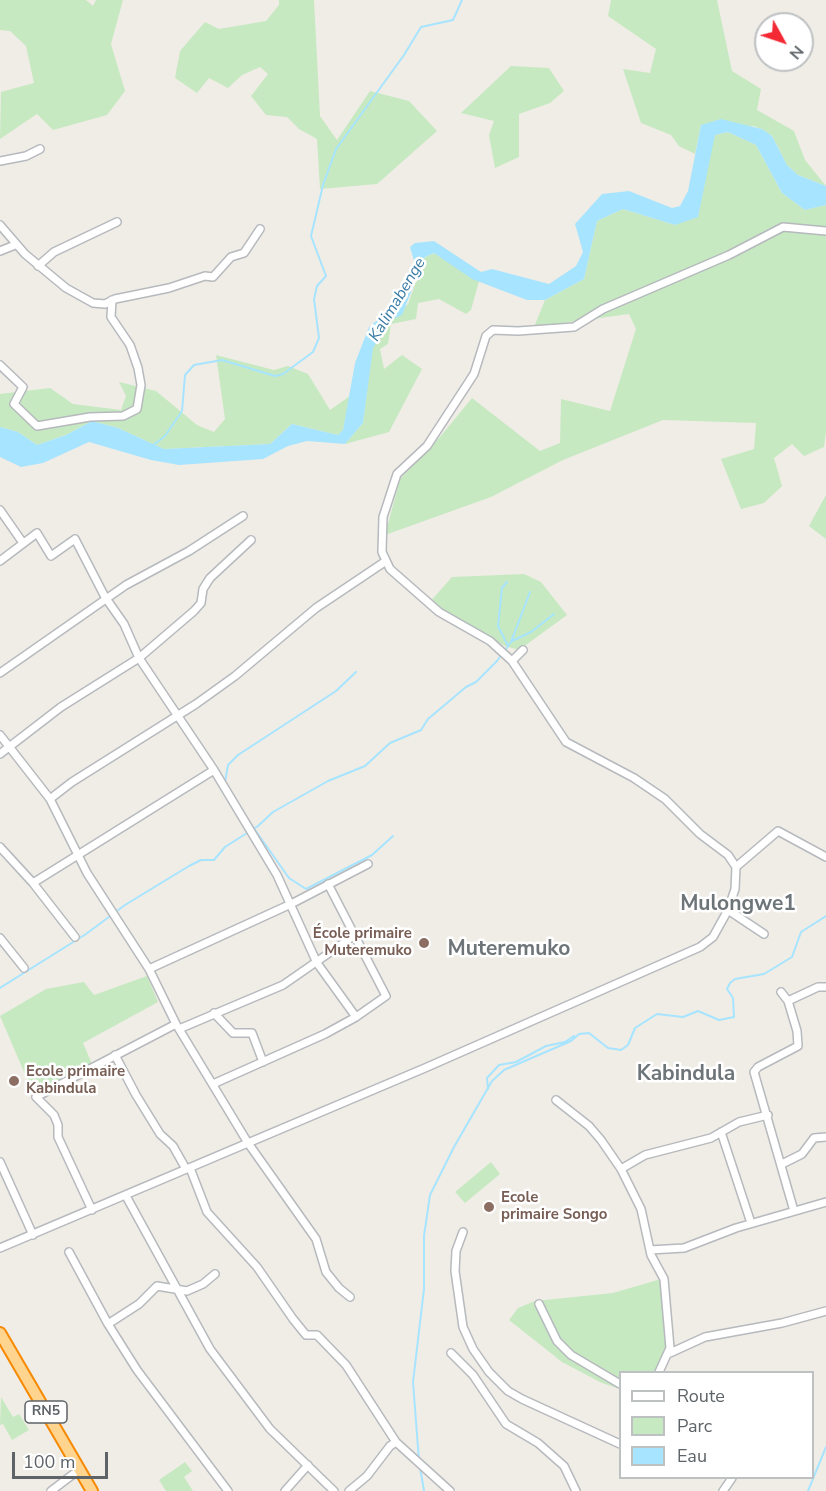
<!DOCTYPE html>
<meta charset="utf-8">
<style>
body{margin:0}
#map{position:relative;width:826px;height:1491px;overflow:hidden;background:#f0ede6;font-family:"Nunito Sans",sans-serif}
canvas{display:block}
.legend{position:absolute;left:619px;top:1371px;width:195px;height:108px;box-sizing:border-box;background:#fff;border:2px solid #bec1c2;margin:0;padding:8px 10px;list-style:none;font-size:18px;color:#5d6367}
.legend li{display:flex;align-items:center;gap:12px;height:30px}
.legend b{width:30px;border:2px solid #bec1c2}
.north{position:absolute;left:754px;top:12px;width:60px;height:60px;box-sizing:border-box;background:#fff;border:2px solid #bec1c2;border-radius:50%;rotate:130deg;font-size:16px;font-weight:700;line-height:24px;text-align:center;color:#5d6367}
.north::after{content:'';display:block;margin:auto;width:21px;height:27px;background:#f32934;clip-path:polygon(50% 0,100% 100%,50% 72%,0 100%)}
.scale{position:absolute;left:12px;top:1452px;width:96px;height:27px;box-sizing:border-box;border:3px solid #5d6367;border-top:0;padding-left:8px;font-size:18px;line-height:21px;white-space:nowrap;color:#5d6367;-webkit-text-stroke:4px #fff;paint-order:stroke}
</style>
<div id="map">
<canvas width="826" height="1491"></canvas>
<ul class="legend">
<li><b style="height:8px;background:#fff"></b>Route</li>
<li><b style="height:16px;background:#c6e9c1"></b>Parc</li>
<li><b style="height:16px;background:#a7e4ff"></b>Eau</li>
</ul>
<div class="north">N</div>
<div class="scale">100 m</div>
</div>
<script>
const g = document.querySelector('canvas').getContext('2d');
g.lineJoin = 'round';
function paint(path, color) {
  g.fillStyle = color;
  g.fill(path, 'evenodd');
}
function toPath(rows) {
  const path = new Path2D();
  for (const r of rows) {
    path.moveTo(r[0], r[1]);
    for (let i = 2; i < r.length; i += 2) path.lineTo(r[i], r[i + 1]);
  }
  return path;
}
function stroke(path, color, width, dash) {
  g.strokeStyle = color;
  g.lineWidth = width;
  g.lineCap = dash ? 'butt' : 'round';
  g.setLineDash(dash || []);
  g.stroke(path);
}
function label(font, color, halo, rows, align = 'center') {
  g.font = font + ' "Nunito Sans",sans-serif';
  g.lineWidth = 5;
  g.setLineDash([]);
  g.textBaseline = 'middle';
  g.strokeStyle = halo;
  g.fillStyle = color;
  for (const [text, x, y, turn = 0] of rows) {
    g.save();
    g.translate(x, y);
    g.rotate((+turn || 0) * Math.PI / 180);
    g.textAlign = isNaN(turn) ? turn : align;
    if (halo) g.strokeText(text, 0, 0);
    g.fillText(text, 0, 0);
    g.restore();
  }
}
paint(toPath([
 [0,0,86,0,93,6,96,0,123,0,111,44,125,91,107,115,53,130,37,114,0,139,1,92,34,83,26,46,10,31,0,30],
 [279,0,314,0,320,116,337,140,370,91,409,101,437,131,377,184,320,189,317,139,299,129,287,117,266,115,251,96,268,74,260,67,242,75,228,88,209,78,197,93,175,78,180,51,205,22,219,29,266,21,279,5],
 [611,0,717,0,732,71,761,89,757,110,794,131,805,160,826,186,798,175,787,165,772,136,762,129,753,126,701,125,695,154,679,146,671,135,641,123,623,69,650,73,656,49,608,16],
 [511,66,549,68,564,91,550,103,519,114,519,157,495,168,489,135,494,121,461,113],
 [728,132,756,145,782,193,805,210,826,205,826,432,824,447,804,456,792,444,774,458,782,486,764,503,741,509,721,459,754,449,756,423,663,420,563,460,491,497,385,535,400,479,440,437,472,398,540,451,560,443,561,399,610,411,636,329,629,314,534,327,545,300,584,279,597,221,623,209,675,225,715,135],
 [434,253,479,281,471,310,466,314,439,299,418,303,416,319,391,324,388,344,380,349,384,369,402,355,422,369,389,432,345,444,363,423,372,348,391,320,408,304,425,257],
 [216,355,274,370,288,366,308,374,330,410,350,396,343,430,338,435,292,424,270,444,164,449,118,428,92,421,66,435,37,445,18,432,0,427,0,394,50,388,73,404,121,410,126,396,119,382,156,391,197,425,214,432,225,419],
 [826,495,826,539,809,526],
 [524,574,541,582,567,615,519,650,505,646,428,604,452,577],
 [147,976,158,1002,83,1043,92,1064,34,1095,0,1016,46,989,84,982,94,995],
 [491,1162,500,1174,465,1203,455,1192],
 [661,1279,668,1351,656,1372,620,1372,620,1389,602,1383,562,1362,509,1320,518,1308,535,1301,613,1293],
 [1,1397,13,1417,19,1414,29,1430,12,1440,3,1424,0,1425],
 [185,1462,192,1471,184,1477,193,1491,166,1491,159,1480]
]), '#c6e9c1');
paint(toPath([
 [721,119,762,129,772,136,787,165,798,175,826,186,826,205,805,210,782,193,756,145,728,132,715,135,698,217,675,225,623,209,597,221,584,279,545,300,527,300,472,279,434,253,425,257,402,315,391,320,373,348,363,423,345,444,307,441,288,446,263,459,179,465,151,460,89,442,43,463,21,467,0,457,0,427,18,432,37,445,66,435,92,421,118,428,164,449,270,444,292,424,338,435,343,430,355,363,369,327,390,310,415,264,410,247,415,243,434,241,481,272,492,269,549,284,576,266,583,252,575,224,602,194,629,191,672,208,680,206,688,191,701,125]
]), '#a7e4ff');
stroke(toPath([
 [152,446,165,436,182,411,185,375,194,365,222,360,275,376,283,374,313,352,319,338,314,299,317,286,326,276,311,236,323,185,336,149,404,55,421,27,453,20,462,0],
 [507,582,502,588,498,626,508,646],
 [512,641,531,632,554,614],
 [225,782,228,765,238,755,336,691,356,672],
 [248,820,289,878,306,889,372,855,393,836],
 [0,988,86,934,125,905,189,866,201,860,214,860,225,847,258,826,273,812,328,781,365,766,390,743,421,730,428,719,466,687,476,682,497,661,511,642,530,592],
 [488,1089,487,1078,499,1065,516,1062,546,1046,565,1042,574,1036],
 [419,1461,413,1382,424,1289,424,1236,430,1195,454,1147,492,1081,504,1070,571,1041,579,1034,589,1033,608,1048,621,1050,628,1045,635,1028,657,1014,683,1017,698,1011,719,1020,734,1017,733,998,727,989,730,983,735,979,764,974,792,957,801,932,826,916],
 [420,1467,424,1491],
 [808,1491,826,1447]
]), '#a7e4ff', 2);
const minor = toPath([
 [0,161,26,156,40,149],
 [0,225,25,254,66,288,93,303,105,304,115,299,169,288,205,276,213,277,231,257,244,253,260,229],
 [0,251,15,245],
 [38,266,54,252,117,222],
 [0,365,23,387,14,404,37,426,90,417,123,416,137,409,141,385,138,368,130,345,111,317,112,300],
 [0,510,23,543],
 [0,561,37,533,51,556,75,539,105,597,124,624,139,658,214,770,277,875,317,963,356,1017],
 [512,661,523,650],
 [0,673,126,585,189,551,243,516],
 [0,735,50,799,87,873,149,969,176,1024,248,1143,316,1239,326,1272,339,1288,350,1297],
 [0,754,61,707,139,658,194,611,201,603,203,589,210,578,251,540],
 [50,799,72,782,196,704,235,676,316,608,386,561],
 [0,847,33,883,75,937],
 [736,867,778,831,826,857],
 [33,883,214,770],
 [728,910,764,934],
 [0,938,24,968],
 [149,969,291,904,368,864],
 [781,992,788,1001,797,1031,798,1046,758,1067,754,1072,794,1211],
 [788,1001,818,987,826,987],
 [214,1013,233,1033,252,1033,263,1062],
 [179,1029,283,985,355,935],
 [115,1055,136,1095,160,1134,173,1146,186,1169],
 [213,1084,325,1034,356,1017,386,996,328,884],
 [556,1100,589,1126,601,1140,621,1169,641,1209,651,1255,664,1279,670,1348,659,1372],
 [721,1132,751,1223],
 [0,1162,33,1235],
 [782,1164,802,1154,814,1138,826,1137],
 [190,1168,207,1212,257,1267,293,1319,306,1335,317,1335,346,1365,396,1442,450,1491],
 [621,1169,645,1155,711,1138,739,1122,768,1115],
 [126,1196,210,1349,270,1429,334,1491],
 [92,1210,58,1137,58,1125,54,1115,36,1097,176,1024],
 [463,1232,456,1251,455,1271,463,1327,473,1349,489,1372,508,1391,522,1399,620,1444],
 [0,1248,425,1068,700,947,713,937,728,910,735,889,736,867,728,855,700,834,665,799,634,778,566,742,512,661,490,641,439,612,390,569,382,552,383,517,397,474,427,446,474,374,486,336,493,330,518,331,574,327,603,309,729,255,783,227,826,231],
 [650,1250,684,1248,736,1228,826,1202],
 [69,1252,108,1324,137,1370,228,1491],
 [539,1304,557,1341,571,1355,620,1384],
 [108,1324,139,1304,157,1286,187,1291,203,1284,215,1274],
 [451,1353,473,1375,506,1424,538,1443,564,1466,576,1491],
 [670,1353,705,1337,782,1323,826,1311],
 [51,1491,80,1469],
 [285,1491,308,1465],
 [349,1491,367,1476,390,1446,396,1442],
 [723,1491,732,1478]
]);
const highway = toPath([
 [0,1333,92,1491]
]);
stroke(minor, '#b6b9bd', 10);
stroke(highway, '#f68900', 14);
stroke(minor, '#fff', 7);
stroke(highway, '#ffd48e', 10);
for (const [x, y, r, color] of [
 [424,943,6,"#8d6e63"],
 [14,1081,6,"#8d6e63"],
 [489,1207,6,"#8d6e63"]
]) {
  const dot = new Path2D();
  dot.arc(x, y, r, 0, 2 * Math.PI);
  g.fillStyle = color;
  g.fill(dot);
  stroke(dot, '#fff', 2);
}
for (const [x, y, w] of [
 [46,1412,42]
]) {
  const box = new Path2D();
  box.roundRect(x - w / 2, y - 11, w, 22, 4.5);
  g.fillStyle = '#fff';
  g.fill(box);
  stroke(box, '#5d6367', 1.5);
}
label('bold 14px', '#5d6367', null, [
 ["RN5",46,1412]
]);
label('bold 15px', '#785e54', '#fff', [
 ["École primaire",412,934,"right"],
 ["Muteremuko",412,951,"right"],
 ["Ecole primaire",26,1072],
 ["Kabindula",26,1089],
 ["Ecole",501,1198],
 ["primaire Songo",501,1215]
], 'left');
label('italic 16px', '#387ba6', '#fff', [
 ["Kalimabenge",398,300,-59]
]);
label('bold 21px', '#6e7579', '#fff', [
 ["Mulongwe1",738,905],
 ["Muteremuko",509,950],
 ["Kabindula",686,1075]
]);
</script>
